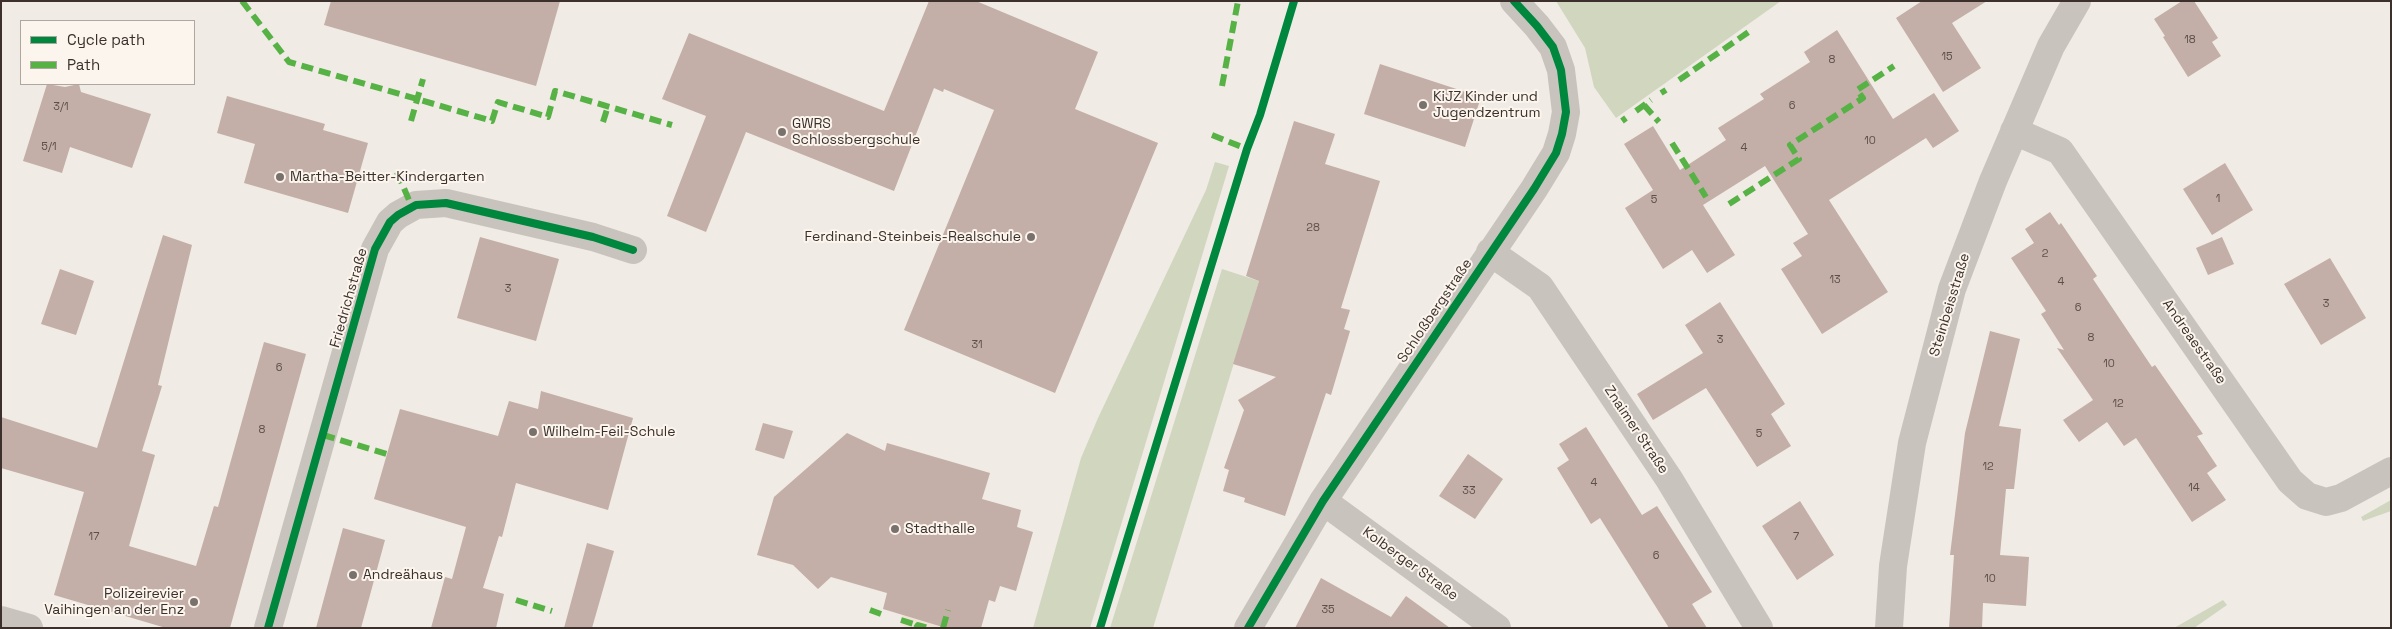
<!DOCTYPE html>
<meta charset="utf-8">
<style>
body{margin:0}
#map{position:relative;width:2392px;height:629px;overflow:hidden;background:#f0ebe5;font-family:"Space Grotesk",sans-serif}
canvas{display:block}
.frame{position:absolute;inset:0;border:2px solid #3b302b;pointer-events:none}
.legend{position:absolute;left:20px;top:20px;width:175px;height:65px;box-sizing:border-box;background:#fbf5ee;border:1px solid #aea6a0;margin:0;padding:6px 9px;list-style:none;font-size:15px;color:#3b302b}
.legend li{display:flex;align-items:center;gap:10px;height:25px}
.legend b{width:25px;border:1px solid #aea6a0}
</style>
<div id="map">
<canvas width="2392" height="629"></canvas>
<div class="frame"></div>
<ul class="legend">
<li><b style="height:6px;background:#00873e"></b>Cycle path</li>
<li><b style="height:6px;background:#57b246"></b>Path</li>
</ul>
</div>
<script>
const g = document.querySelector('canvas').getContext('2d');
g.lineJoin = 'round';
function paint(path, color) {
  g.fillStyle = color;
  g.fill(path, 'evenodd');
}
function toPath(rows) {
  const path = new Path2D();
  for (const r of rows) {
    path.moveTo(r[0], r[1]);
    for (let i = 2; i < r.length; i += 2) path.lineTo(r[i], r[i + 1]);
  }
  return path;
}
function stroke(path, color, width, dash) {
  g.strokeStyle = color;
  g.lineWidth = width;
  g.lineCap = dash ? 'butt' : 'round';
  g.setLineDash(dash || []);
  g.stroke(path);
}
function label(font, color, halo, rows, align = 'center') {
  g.font = font + ' "Space Grotesk",sans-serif';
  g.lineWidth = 4;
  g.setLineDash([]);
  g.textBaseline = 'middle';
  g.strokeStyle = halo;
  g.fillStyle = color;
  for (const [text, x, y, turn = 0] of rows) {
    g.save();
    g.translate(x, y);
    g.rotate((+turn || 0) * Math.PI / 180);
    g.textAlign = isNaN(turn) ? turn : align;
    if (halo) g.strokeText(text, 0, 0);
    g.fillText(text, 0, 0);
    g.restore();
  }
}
paint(toPath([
 [1556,1,1781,1,1616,118,1594,87,1585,48],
 [1215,162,1229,166,1090,628,1033,628,1081,458,1098,418,1206,190],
 [1222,269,1259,281,1153,628,1110,628],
 [2391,500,2391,511,2363,521,2361,517],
 [2223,600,2227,605,2194,628,2174,628]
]), '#d1d6bf');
paint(toPath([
 [903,615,947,628,910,628,900,625]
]), '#eee3d5');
paint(toPath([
 [331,1,560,1,536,86,324,25],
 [929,1,976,1,1098,52,1075,109,1158,143,1055,393,904,330,994,110,944,89,943,92,934,88,894,191,746,132,706,232,667,216,706,116,662,99,689,33,884,111],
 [1922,1,1987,1,1952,23,1981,68,1943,92,1896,18],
 [2182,1,2194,1,2218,38,2212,42,2221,56,2188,77,2163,37,2165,36,2154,19],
 [1837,30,1893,119,1934,93,1959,131,1933,148,1926,138,1829,200,1888,292,1822,334,1781,269,1802,256,1793,243,1808,234,1765,166,1703,205,1735,255,1707,273,1692,250,1663,269,1625,208,1653,190,1624,144,1653,126,1680,170,1726,140,1718,128,1764,99,1760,94,1810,62,1804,52],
 [1380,64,1481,97,1465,147,1364,114],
 [47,84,65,87,79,84,81,92,151,114,132,168,70,147,62,173,23,161],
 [227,96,325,124,323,130,368,143,348,213,244,183,255,144,217,133],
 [1294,121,1335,134,1325,164,1380,181,1341,308,1350,310,1344,329,1350,331,1331,395,1326,393,1285,516,1244,502,1245,498,1223,491,1229,470,1224,468,1244,410,1238,400,1276,377,1233,364,1259,281,1246,276],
 [2225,163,2253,210,2212,235,2183,189],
 [2050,212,2059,225,2061,223,2097,276,2093,279,2152,367,2155,365,2203,434,2197,436,2217,466,2207,473,2226,500,2192,522,2136,438,2124,446,2107,422,2079,442,2063,420,2093,400,2057,348,2064,350,2041,314,2046,311,2011,258,2034,243,2025,229],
 [163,235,192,245,158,385,162,386,142,451,155,455,129,546,196,566,214,506,218,507,264,342,306,354,230,628,166,628,54,595,84,492,1,468,1,417,97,448],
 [480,237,559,259,536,341,457,318],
 [2222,237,2234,264,2208,275,2196,248],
 [2330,258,2366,318,2321,345,2284,284],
 [60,269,94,281,76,335,41,324],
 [1720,302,1785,404,1771,414,1791,446,1757,467,1706,388,1653,420,1637,394,1703,353,1685,325],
 [1990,331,2020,339,1999,426,2021,429,2014,489,2006,489,2000,555,2029,557,2026,606,1983,603,1982,628,1949,628,1954,555,1950,555,1965,433],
 [541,391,633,418,608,510,516,483,502,537,499,536,483,588,504,594,496,628,431,628,445,577,452,579,466,527,374,499,400,409,498,436,509,401,538,409],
 [763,423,793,431,784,459,755,450],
 [1586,427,1642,515,1657,506,1712,592,1692,604,1707,628,1669,628,1600,518,1591,524,1557,468,1569,460,1559,444],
 [847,433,885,451,887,443,990,473,982,499,1021,510,1017,527,1033,532,1016,591,1000,586,995,602,989,600,981,628,946,628,883,609,887,593,831,577,818,589,793,565,757,555,774,497],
 [1468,454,1503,479,1475,519,1439,496],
 [1800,501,1834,555,1797,580,1762,526],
 [343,528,385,540,361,628,316,628],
 [587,543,614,551,592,628,564,628],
 [1321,578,1391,617,1406,596,1450,628,1295,628]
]), '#c3afa7');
stroke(toPath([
 [2014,131,2060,151,2290,481,2307,496,2326,502,2341,498,2391,471],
 [1490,252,1540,287,1669,479,1759,628],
 [1323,501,1497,628],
 [1,620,29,628],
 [268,628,375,249,390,222,398,215,416,205,446,203,593,237,633,250],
 [1248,628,1323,501,1534,189,1556,153,1562,134,1566,112,1561,70,1553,47,1537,26,1514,1],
 [1889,628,1893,566,1912,443,1952,289,1993,181,2051,46,2077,1]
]), '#c9c3be', 28);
stroke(toPath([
 [242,1,289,62,417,99,492,121,498,102,548,117,555,91,672,125],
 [1679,80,1753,29],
 [1222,86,1238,1],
 [1661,93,1666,90],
 [1644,105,1659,122],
 [1636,111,1651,100],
 [411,121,423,79],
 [1622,121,1626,118],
 [603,122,608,106],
 [1212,135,1247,149],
 [1672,143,1706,197],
 [397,172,412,207],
 [1729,204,1799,159,1790,145,1863,98,1857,90,1894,66],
 [323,435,387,454],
 [516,600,552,611],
 [870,610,881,614],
 [901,620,914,624],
 [916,628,918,625,928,628],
 [943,628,948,610]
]), '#57b246', 6, [12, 6]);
stroke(toPath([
 [268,628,375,249,390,222,398,215,416,205,446,203,593,237,633,250],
 [1100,628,1247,149,1260,115,1294,1],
 [1248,628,1323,501,1534,189,1556,153,1562,134,1566,112,1561,70,1553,47,1537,26,1514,1]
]), '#00873e', 8);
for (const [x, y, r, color] of [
 [1423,105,5,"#7a716c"],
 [782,132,5,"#7a716c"],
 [280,177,5,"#7a716c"],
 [1031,237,5,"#7a716c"],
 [533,432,5,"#7a716c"],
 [895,529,5,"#7a716c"],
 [353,575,5,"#7a716c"],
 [194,602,5,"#7a716c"]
]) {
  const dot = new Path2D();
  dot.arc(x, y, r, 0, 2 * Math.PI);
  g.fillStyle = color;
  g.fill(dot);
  stroke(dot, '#fbf5ee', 2);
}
label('11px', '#5d504a', null, [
 ["18",2190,40],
 ["15",1947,57],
 ["8",1832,60],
 ["6",1792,106],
 ["3/1",61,107],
 ["10",1870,141],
 ["5/1",49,147],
 ["4",1744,148],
 ["1",2218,199],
 ["5",1654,200],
 ["28",1313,228],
 ["2",2045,254],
 ["13",1835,280],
 ["4",2061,282],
 ["3",508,289],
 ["3",2326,304],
 ["6",2078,308],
 ["8",2091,338],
 ["3",1720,340],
 ["31",977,345],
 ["10",2109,364],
 ["6",279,368],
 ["12",2118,404],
 ["8",262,430],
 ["5",1759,434],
 ["12",1988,467],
 ["4",1594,483],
 ["14",2194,488],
 ["33",1469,491],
 ["17",94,537],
 ["7",1796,537],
 ["6",1656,556],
 ["10",1990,579],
 ["35",1328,610]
]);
label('14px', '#3b302b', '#fbf5ee', [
 ["KiJZ Kinder und",1433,97],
 ["Jugendzentrum",1433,113],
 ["GWRS",792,124],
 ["Schlossbergschule",792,140],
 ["Martha-Beitter-Kindergarten",290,177],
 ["Ferdinand-Steinbeis-Realschule",1021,237,"right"],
 ["Wilhelm-Feil-Schule",543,432],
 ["Stadthalle",905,529],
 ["Andreähaus",363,575],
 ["Polizeirevier",184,594,"right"],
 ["Vaihingen an der Enz",184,610,"right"]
], 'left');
label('14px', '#3b302b', '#fbf5ee', [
 ["Friedrichstraße",349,298,-74],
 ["Steinbeisstraße",1950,305,-73],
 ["Schloßbergstraße",1435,311,-56],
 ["Andreaestraße",2194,342,55],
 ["Znaimer Straße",1636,430,56],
 ["Kolberger Straße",1410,564,36]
]);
</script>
